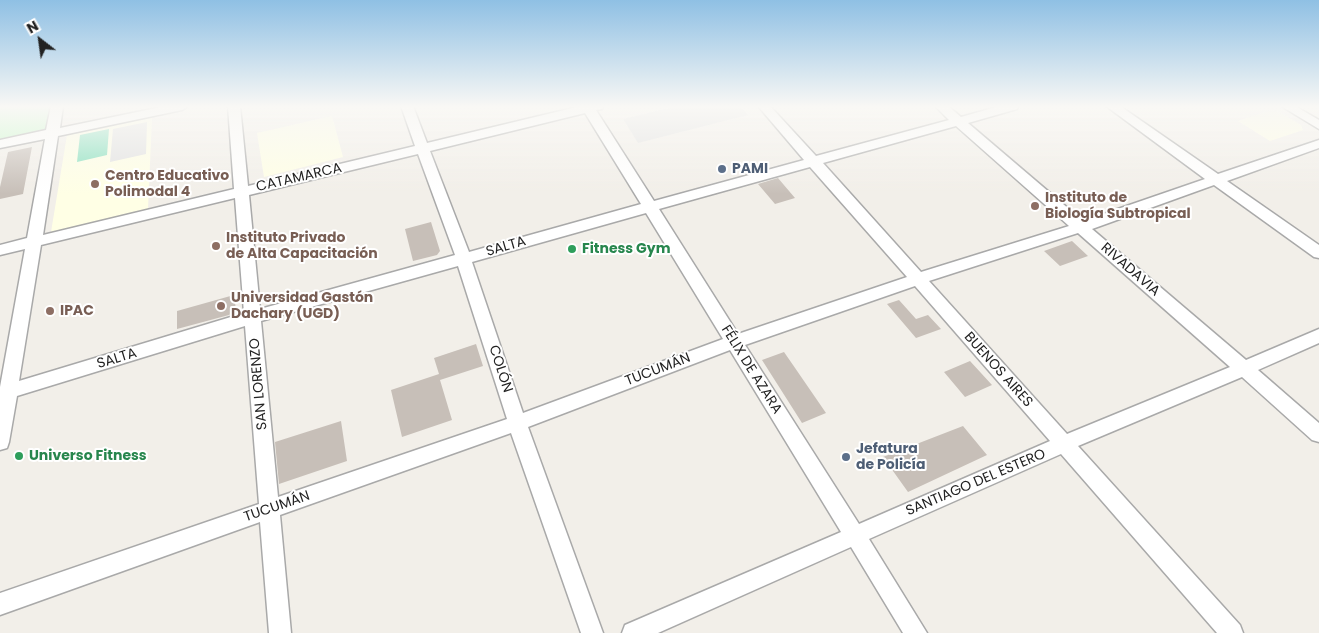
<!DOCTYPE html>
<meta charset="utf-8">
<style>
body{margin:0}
#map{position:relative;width:1319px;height:633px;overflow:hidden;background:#f2efe9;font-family:Poppins,sans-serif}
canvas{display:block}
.north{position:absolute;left:15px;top:15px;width:50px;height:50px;-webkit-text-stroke:4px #fff;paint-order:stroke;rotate:330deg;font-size:14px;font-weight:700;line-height:20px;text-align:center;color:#222}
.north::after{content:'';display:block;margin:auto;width:18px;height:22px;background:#222;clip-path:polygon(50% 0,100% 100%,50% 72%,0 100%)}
</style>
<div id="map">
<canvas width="1319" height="633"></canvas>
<div class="north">N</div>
</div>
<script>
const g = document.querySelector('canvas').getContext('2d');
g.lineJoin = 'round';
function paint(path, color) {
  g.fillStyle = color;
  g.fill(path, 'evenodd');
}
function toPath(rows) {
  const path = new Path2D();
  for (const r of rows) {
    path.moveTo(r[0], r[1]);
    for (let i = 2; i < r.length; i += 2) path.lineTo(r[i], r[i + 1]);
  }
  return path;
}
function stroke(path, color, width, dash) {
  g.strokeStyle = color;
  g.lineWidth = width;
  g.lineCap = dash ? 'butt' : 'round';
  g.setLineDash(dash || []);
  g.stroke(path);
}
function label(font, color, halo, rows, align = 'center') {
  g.font = font + ' Poppins,sans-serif';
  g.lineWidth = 4;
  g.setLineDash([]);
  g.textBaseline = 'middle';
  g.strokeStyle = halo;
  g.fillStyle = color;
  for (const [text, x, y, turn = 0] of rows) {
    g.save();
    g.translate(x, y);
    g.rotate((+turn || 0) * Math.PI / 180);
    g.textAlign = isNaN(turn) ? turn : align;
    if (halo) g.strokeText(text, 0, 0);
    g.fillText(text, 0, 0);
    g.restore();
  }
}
paint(toPath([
 [1274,109,1301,125,1303,130,1270,141,1238,121],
 [332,116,343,157,264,177,257,133],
 [152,117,148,209,51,232,67,135]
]), '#ffffe5');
paint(toPath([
 [0,106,54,106,49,133,0,143]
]), '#c8facc');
paint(toPath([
 [109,129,107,155,77,162,80,135]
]), '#88e0be');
paint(toPath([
 [677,106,740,106,748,115,638,143,623,119],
 [147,122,146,154,110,162,113,129]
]), '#e2e2e2');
paint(toPath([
 [32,147,23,194,0,199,0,187,8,152],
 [778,178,795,198,775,204,758,184],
 [431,222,440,251,437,255,413,261,405,229],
 [1072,241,1088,256,1060,266,1044,251],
 [234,295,236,310,229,315,177,329,177,311],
 [899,300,916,319,928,315,941,329,916,338,887,304],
 [476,344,483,366,440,380,452,420,402,437,391,390,439,374,434,358],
 [784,352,793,365,826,413,802,423,762,360],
 [970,361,992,385,965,397,944,372],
 [341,421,347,461,279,484,275,442],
 [963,426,987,455,908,492,883,457]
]), '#c7bfb8');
const minor = toPath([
 [51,106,63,106,60,128,166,106,188,106,182,110,58,136,43,235,234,189,228,106,240,106,248,186,415,146,401,106,413,106,427,143,581,106,604,106,602,109,596,110,654,201,804,160,758,106,770,106,816,156,949,120,935,106,948,106,961,117,1000,106,1019,106,1017,109,968,123,1083,221,1205,179,1106,106,1120,106,1218,174,1319,140,1319,148,1227,181,1319,245,1319,258,1314,257,1214,185,1092,229,1246,360,1319,329,1319,343,1258,370,1319,423,1319,442,1312,440,1242,377,1078,446,1240,625,1243,633,1217,633,1061,454,869,539,927,633,903,633,851,547,658,633,622,633,625,625,841,532,730,350,528,427,603,633,581,633,511,433,280,515,291,633,269,633,260,522,0,615,0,593,259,504,245,326,17,396,9,442,7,448,0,450,0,387,25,249,0,255,0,245,27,238,45,139,0,148,0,140,46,130,51,106],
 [585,113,641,204,469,252,430,151,585,113],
 [956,126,1069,226,921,272,823,163,956,126],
 [418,154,455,255,260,309,249,195,418,154],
 [810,167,907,277,738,334,659,209,810,167],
 [235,198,244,313,19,381,41,245,235,198],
 [646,213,723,339,523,413,472,262,646,213],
 [1078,233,1230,367,1067,434,929,281,1078,233],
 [458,266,507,419,278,497,261,321,458,266],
 [915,286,1050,441,859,524,745,345,915,286],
 [1281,106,1295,106,1319,120,1319,129,1281,106]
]);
stroke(minor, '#a9a9a9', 3);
paint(minor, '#fff');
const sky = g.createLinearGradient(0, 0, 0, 194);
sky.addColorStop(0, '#8fc0e4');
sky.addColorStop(0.55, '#f9f8f5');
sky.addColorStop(1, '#f9f8f500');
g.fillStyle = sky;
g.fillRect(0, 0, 1319, 194);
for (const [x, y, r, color] of [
 [722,169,5,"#5c6f8a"],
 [95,184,5,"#8d6e63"],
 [1035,206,5,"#8d6e63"],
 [216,246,5,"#8d6e63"],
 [572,249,5,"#2e9e5b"],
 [221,306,5,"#8d6e63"],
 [50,311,5,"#8d6e63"],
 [19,456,5,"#2e9e5b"],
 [846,457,5,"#5c6f8a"]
]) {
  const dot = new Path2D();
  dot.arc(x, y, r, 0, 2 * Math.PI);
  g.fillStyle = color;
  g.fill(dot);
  stroke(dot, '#fff', 2);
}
label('bold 14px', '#4e5e75', '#fff', [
 ["PAMI",732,169],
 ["Jefatura",856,449],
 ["de Policía",856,465]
], 'left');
label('bold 14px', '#785e54', '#fff', [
 ["Centro Educativo",105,176],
 ["Polimodal 4",105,192],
 ["Instituto de",1045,198],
 ["Biología Subtropical",1045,214],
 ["Instituto Privado",226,238],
 ["de Alta Capacitación",226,254],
 ["Universidad Gastón",231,298],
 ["Dachary (UGD)",231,314],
 ["IPAC",60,311]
], 'left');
label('14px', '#222', '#fff', [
 ["CATAMARCA",299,178,-13],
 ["SALTA",506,247,-16],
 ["RIVADAVIA",1130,270,41],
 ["SALTA",117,359,-17],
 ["COLÓN",500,369,72],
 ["TUCUMÁN",658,370,-21],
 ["FÉLIX DE AZARA",751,370,58],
 ["BUENOS AIRES",998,370,48],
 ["SAN LORENZO",259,384,-95],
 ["SANTIAGO DEL ESTERO",976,483,-23],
 ["TUCUMÁN",277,507,-19]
]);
label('bold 14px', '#27864d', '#fff', [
 ["Fitness Gym",582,249],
 ["Universo Fitness",29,456]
], 'left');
</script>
